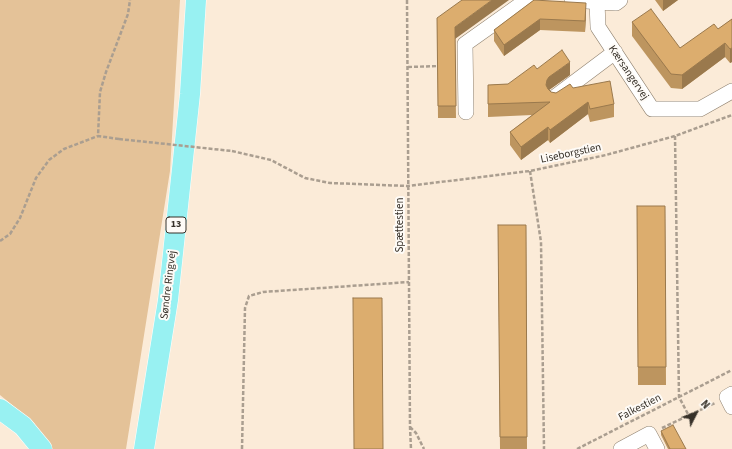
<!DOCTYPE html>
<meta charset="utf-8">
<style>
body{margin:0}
#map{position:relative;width:732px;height:449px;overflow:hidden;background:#fbebd8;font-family:"Source Sans 3",sans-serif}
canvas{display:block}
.north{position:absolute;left:676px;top:393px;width:40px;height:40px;-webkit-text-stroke:3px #fefbf7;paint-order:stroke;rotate:48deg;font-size:11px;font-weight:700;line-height:16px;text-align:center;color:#373129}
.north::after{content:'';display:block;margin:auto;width:14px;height:18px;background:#373129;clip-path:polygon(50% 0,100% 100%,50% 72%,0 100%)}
</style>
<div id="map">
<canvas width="732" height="449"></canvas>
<div class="north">N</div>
</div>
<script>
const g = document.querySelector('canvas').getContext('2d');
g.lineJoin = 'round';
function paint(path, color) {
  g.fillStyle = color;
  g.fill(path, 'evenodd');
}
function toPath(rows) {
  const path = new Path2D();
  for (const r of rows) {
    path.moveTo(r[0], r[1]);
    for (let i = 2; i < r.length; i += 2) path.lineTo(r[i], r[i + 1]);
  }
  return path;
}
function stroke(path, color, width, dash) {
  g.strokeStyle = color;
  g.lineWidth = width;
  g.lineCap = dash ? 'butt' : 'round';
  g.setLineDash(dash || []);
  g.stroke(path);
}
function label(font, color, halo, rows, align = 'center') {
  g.font = font + ' "Source Sans 3",sans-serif';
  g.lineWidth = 4;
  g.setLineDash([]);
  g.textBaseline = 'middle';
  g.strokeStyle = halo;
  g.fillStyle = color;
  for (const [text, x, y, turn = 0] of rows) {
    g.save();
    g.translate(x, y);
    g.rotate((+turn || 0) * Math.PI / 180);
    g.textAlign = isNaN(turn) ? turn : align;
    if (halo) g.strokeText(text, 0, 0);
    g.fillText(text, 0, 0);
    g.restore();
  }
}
paint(toPath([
 [0,0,180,0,170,171,126,449,49,449,34,423,0,395]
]), '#e4c298');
const minor = toPath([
 [572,0,616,3,620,0],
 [597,2,598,27,652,109,700,109,732,91],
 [555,97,615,52],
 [466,112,465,44,527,0],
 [732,394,727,397,732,407],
 [621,449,649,434,657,449]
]);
const major = toPath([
 [0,409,23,426,42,449],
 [144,449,168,300,190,94,196,0]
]);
stroke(minor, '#8f816f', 16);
stroke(major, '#fff', 21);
stroke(toPath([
 [407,0,410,427,411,449],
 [408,67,440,66],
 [675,136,679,397,689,416],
 [119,139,98,136,100,92,106,72,128,14,130,0],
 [232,151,271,160,305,178,330,183,408,186,530,171,606,155,675,136,732,115],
 [530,171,541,242,544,449],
 [0,241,10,234,20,218,36,178,49,160,64,149,98,136],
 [410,427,416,433,424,449],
 [662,428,715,403],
 [242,449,245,308,249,296,263,292,409,282],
 [577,449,732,370]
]), '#aa9e90', 2.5, [4, 2]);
stroke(minor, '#fff', 15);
stroke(major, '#98f1f2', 20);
stroke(toPath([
 [119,139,232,151]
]), '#aa9e90', 2.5, [4, 2]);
paint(toPath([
 [534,0,586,14,585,32,540,30,504,56,494,41,494,30],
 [655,0,678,0,663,11],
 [437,18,455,39,456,118,438,118],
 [732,19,732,62,730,63,725,57,682,89,671,88,632,36,632,22,680,48,718,29],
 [537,69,570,75,549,90,551,92,556,93,573,88,614,104,614,117,590,122,588,114,550,143,548,140,521,160,510,145,510,132,532,115,488,117,488,85,508,84],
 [637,206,665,206,666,385,638,385],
 [498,225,526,225,527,449,500,449],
 [661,431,686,449,668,449,661,435]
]), '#bd955f');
paint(toPath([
 [492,0,509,0,455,39,455,27],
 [663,0,678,0,663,11],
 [586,3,586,14,585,32,585,21],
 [540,19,540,30,504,56,504,45],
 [725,43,725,57,682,89,682,75],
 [732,48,732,62,730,63,730,49],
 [570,62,570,75,549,90,547,93,546,85,547,80,549,77],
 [588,102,588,114,550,143,550,130],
 [548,127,548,140,521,160,521,147]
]), '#9a794d');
const building = toPath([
 [462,0,492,0,455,27,456,106,438,106,437,18,462,0],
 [534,0,586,3,585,21,540,19,504,45,494,30,534,0],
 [651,9,680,48,714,24,718,29,732,19,732,48,730,49,725,43,682,75,671,74,632,22,651,9],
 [562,50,570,62,549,77,547,80,546,85,548,89,551,92,556,93,570,84,573,88,610,81,614,104,590,109,588,102,550,130,548,127,521,147,510,132,550,102,488,104,488,85,508,84,534,65,537,69,562,50],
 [637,206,665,206,666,367,638,367,637,206],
 [498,225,526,225,527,437,500,437,498,225],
 [353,298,382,298,383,449,354,449,353,298],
 [673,425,686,449,670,449,661,431,673,425]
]);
paint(building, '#dcad6e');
stroke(building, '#9a794d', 1);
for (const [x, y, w] of [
 [176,225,20]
]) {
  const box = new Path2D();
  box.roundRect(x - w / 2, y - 8, w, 16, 3);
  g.fillStyle = '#fefbf7';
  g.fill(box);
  stroke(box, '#373129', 1);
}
label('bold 10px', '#373129', null, [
 ["13",176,225]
]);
label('11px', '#373129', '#fefbf7', [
 ["Kærsangervej",628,73,56],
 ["Liseborgstien",571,154,-12],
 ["Spættestien",401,225,-90],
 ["Søndre Ringvej",169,285,-83],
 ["Falkestien",640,408,-27]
]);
</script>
